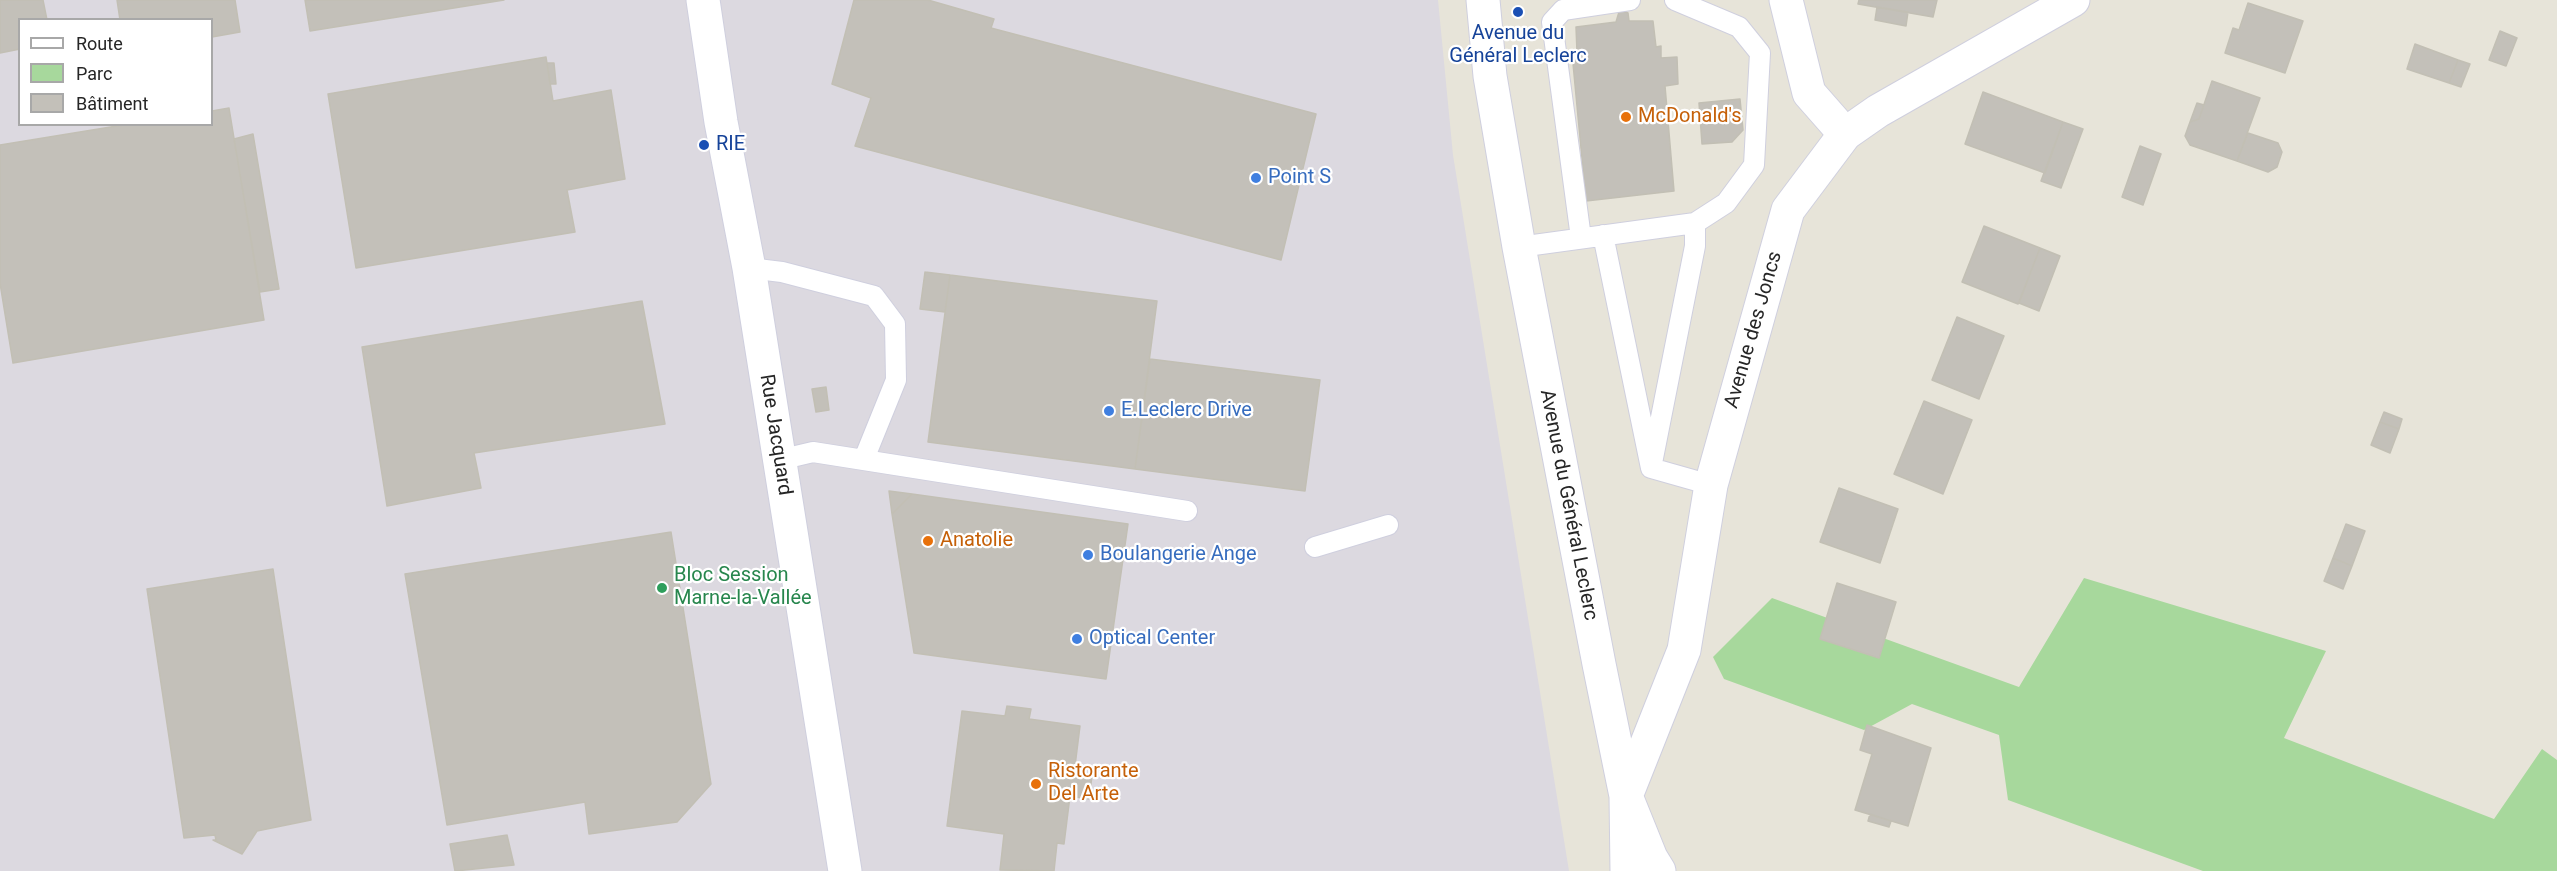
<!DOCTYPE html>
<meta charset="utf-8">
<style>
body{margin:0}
#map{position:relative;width:2557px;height:871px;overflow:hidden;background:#e7e4d9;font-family:Roboto,sans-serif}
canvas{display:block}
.legend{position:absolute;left:18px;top:18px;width:195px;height:108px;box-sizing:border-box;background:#fff;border:2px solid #a8a8a8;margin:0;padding:8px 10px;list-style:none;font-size:18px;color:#262626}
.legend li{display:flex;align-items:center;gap:12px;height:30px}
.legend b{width:30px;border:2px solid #a8a8a8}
</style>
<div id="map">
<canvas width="2557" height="871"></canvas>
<ul class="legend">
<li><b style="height:8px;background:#fff"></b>Route</li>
<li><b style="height:16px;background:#a7d89c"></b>Parc</li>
<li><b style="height:16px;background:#c3c0b9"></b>Bâtiment</li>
</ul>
</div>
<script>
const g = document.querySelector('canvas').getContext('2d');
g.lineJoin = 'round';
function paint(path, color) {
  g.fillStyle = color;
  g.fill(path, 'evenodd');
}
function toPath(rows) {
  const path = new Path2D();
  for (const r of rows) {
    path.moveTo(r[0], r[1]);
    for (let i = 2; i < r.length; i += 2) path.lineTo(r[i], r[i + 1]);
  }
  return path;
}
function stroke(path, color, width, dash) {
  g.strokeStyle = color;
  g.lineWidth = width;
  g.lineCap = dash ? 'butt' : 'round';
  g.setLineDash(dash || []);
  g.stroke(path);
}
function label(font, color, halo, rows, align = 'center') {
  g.font = font + ' Roboto,sans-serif';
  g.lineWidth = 4.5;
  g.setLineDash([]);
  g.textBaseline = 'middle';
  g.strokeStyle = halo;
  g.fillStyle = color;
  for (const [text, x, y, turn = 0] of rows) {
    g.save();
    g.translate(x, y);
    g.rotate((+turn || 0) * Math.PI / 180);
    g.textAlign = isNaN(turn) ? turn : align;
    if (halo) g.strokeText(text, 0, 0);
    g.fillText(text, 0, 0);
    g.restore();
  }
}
paint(toPath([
 [0,0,1438,0,1453,155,1569,871,0,871],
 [20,20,212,20,212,124,20,124]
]), '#dcd9e0');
paint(toPath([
 [2084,578,2326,651,2284,738,2494,819,2542,749,2557,760,2557,871,2203,871,2008,800,1999,735,1912,704,1864,730,1724,679,1713,657,1772,598,2019,687]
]), '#a7d89c');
const building = toPath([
 [0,0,43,0,47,20,20,20,20,49,0,53,0,0],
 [117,0,235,0,240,32,212,37,212,20,120,20,117,0],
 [305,0,504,0,310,31,305,0],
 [854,0,928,0,994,19,991,28,1316,114,1281,260,855,146,871,98,832,84,854,0],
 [1859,0,1937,0,1933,17,1858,4,1859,0],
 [2248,3,2303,21,2285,73,2225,53,2233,28,2239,30,2248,3],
 [1877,7,1908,12,1906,26,1875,20,1877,7],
 [1623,11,1628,13,1629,21,1653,21,1656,47,1661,46,1661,58,1677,57,1678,84,1665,86,1674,191,1586,201,1572,53,1577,52,1576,27,1616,22,1619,12,1623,11],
 [2500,31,2517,38,2506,66,2489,60,2500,31],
 [2415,44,2458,60,2449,83,2407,69,2415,44],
 [546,57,553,101,611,90,625,179,567,190,575,232,356,268,328,94,546,57],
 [2458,60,2470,64,2461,87,2449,83,2458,60],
 [547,63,554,63,556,84,550,84,547,63],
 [2212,81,2260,98,2237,161,2190,145,2185,136,2190,122,2199,119,2212,81],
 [1983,92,2063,122,2045,173,1965,144,1983,92],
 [1740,99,1743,130,1732,142,1702,144,1699,103,1740,99],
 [2197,103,2204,105,2199,119,2190,122,2197,103],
 [229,108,264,320,13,363,0,283,0,145,129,124,212,124,212,111,229,108],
 [2063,122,2083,129,2061,188,2041,181,2063,122],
 [2248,133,2278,143,2282,152,2277,167,2268,172,2237,161,2248,133],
 [253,134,279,289,260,292,234,139,253,134],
 [2140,146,2161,154,2143,205,2122,197,2140,146],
 [1984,226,2040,248,2018,304,1962,282,1984,226],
 [2040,248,2060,256,2039,311,2019,303,2040,248],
 [925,272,950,275,945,312,920,309,925,272],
 [950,275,1157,301,1135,469,928,442,950,275],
 [642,301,665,424,474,453,481,488,387,506,362,347,642,301],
 [1957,317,2004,336,1979,399,1932,380,1957,317],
 [1150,359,1320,380,1305,491,1135,469,1150,359],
 [826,387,829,410,816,412,812,389,826,387],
 [1924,401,1972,420,1943,494,1894,474,1924,401],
 [2384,412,2402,419,2399,429,2380,422,2384,412],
 [2380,422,2399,429,2390,453,2371,445,2380,422],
 [1839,488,1898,509,1880,563,1820,542,1839,488],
 [889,491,912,494,892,514,889,491],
 [912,494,1128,524,1106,679,914,653,892,514,912,494],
 [2346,524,2365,531,2352,566,2333,558,2346,524],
 [671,532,711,784,677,822,589,834,585,802,447,825,405,574,671,532],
 [2333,558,2352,566,2343,589,2324,581,2333,558],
 [273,569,311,820,257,831,242,854,213,840,216,840,215,835,184,838,147,589,273,569],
 [1837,583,1896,602,1879,658,1820,639,1837,583],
 [1007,706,1031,709,1029,719,1080,726,1074,774,1092,776,1089,799,1070,796,1064,844,1057,843,1054,871,1000,870,1004,834,947,826,962,711,1005,716,1007,706],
 [1867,725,1931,748,1908,826,1855,810,1872,754,1860,750,1867,725],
 [1870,814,1891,821,1889,827,1868,821,1870,814],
 [507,835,514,865,455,871,450,844,507,835]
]);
paint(building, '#c3c0b9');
stroke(building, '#c2bfb4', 1.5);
const lane = toPath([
 [1603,235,1651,468,1695,246,1695,223],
 [1581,238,1552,22,1563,10,1630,0],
 [1519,247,1695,223,1726,203,1754,165,1760,53,1739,27,1675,0],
 [749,268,782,272,874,296,895,324,896,380,864,459],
 [779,460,813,452,1187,511],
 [1651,468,1711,485],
 [1315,547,1388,525]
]);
const street = toPath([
 [703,0,721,122,749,268,845,871],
 [1786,0,1809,93,1845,134]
]);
const secondary = toPath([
 [1483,0,1490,76,1519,247,1599,664,1626,796,1651,858,1659,871],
 [1627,871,1626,796,1684,650,1711,485,1788,210,1845,134,1878,111,2073,0]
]);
stroke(lane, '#cfcfde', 22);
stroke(street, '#cfcfde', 35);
stroke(secondary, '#cfcfde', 35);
stroke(lane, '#fff', 20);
stroke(street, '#fff', 33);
stroke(secondary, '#fff', 33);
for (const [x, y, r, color] of [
 [1518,12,6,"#1a4fb4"],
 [1626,117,6,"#e8710a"],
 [704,145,6,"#1a4fb4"],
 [1256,178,6,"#3f7fe0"],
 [1109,411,6,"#3f7fe0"],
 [928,541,6,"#e8710a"],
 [1088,555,6,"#3f7fe0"],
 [662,588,6,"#2e9e5b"],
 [1077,639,6,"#3f7fe0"],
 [1036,784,6,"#e8710a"]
]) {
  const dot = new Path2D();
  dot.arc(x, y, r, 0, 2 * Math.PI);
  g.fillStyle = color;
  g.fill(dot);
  stroke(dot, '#fff', 2);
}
label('20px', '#164399', '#fff', [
 ["Avenue du",1518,34],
 ["Général Leclerc",1518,57],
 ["RIE",716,145,"left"]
]);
label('20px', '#c56008', '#fff', [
 ["McDonald's",1638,117],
 ["Anatolie",940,541],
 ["Ristorante",1048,772],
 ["Del Arte",1048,795]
], 'left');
label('20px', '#366cbe', '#fff', [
 ["Point S",1268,178],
 ["E.Leclerc Drive",1121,411],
 ["Boulangerie Ange",1100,555],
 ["Optical Center",1089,639]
], 'left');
label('20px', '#262626', '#fff', [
 ["Avenue des Joncs",1754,330,-74],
 ["Rue Jacquard",775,435,81],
 ["Avenue du Général Leclerc",1568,505,79]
]);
label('20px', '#27864d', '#fff', [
 ["Bloc Session",674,576],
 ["Marne-la-Vallée",674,599]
], 'left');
</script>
